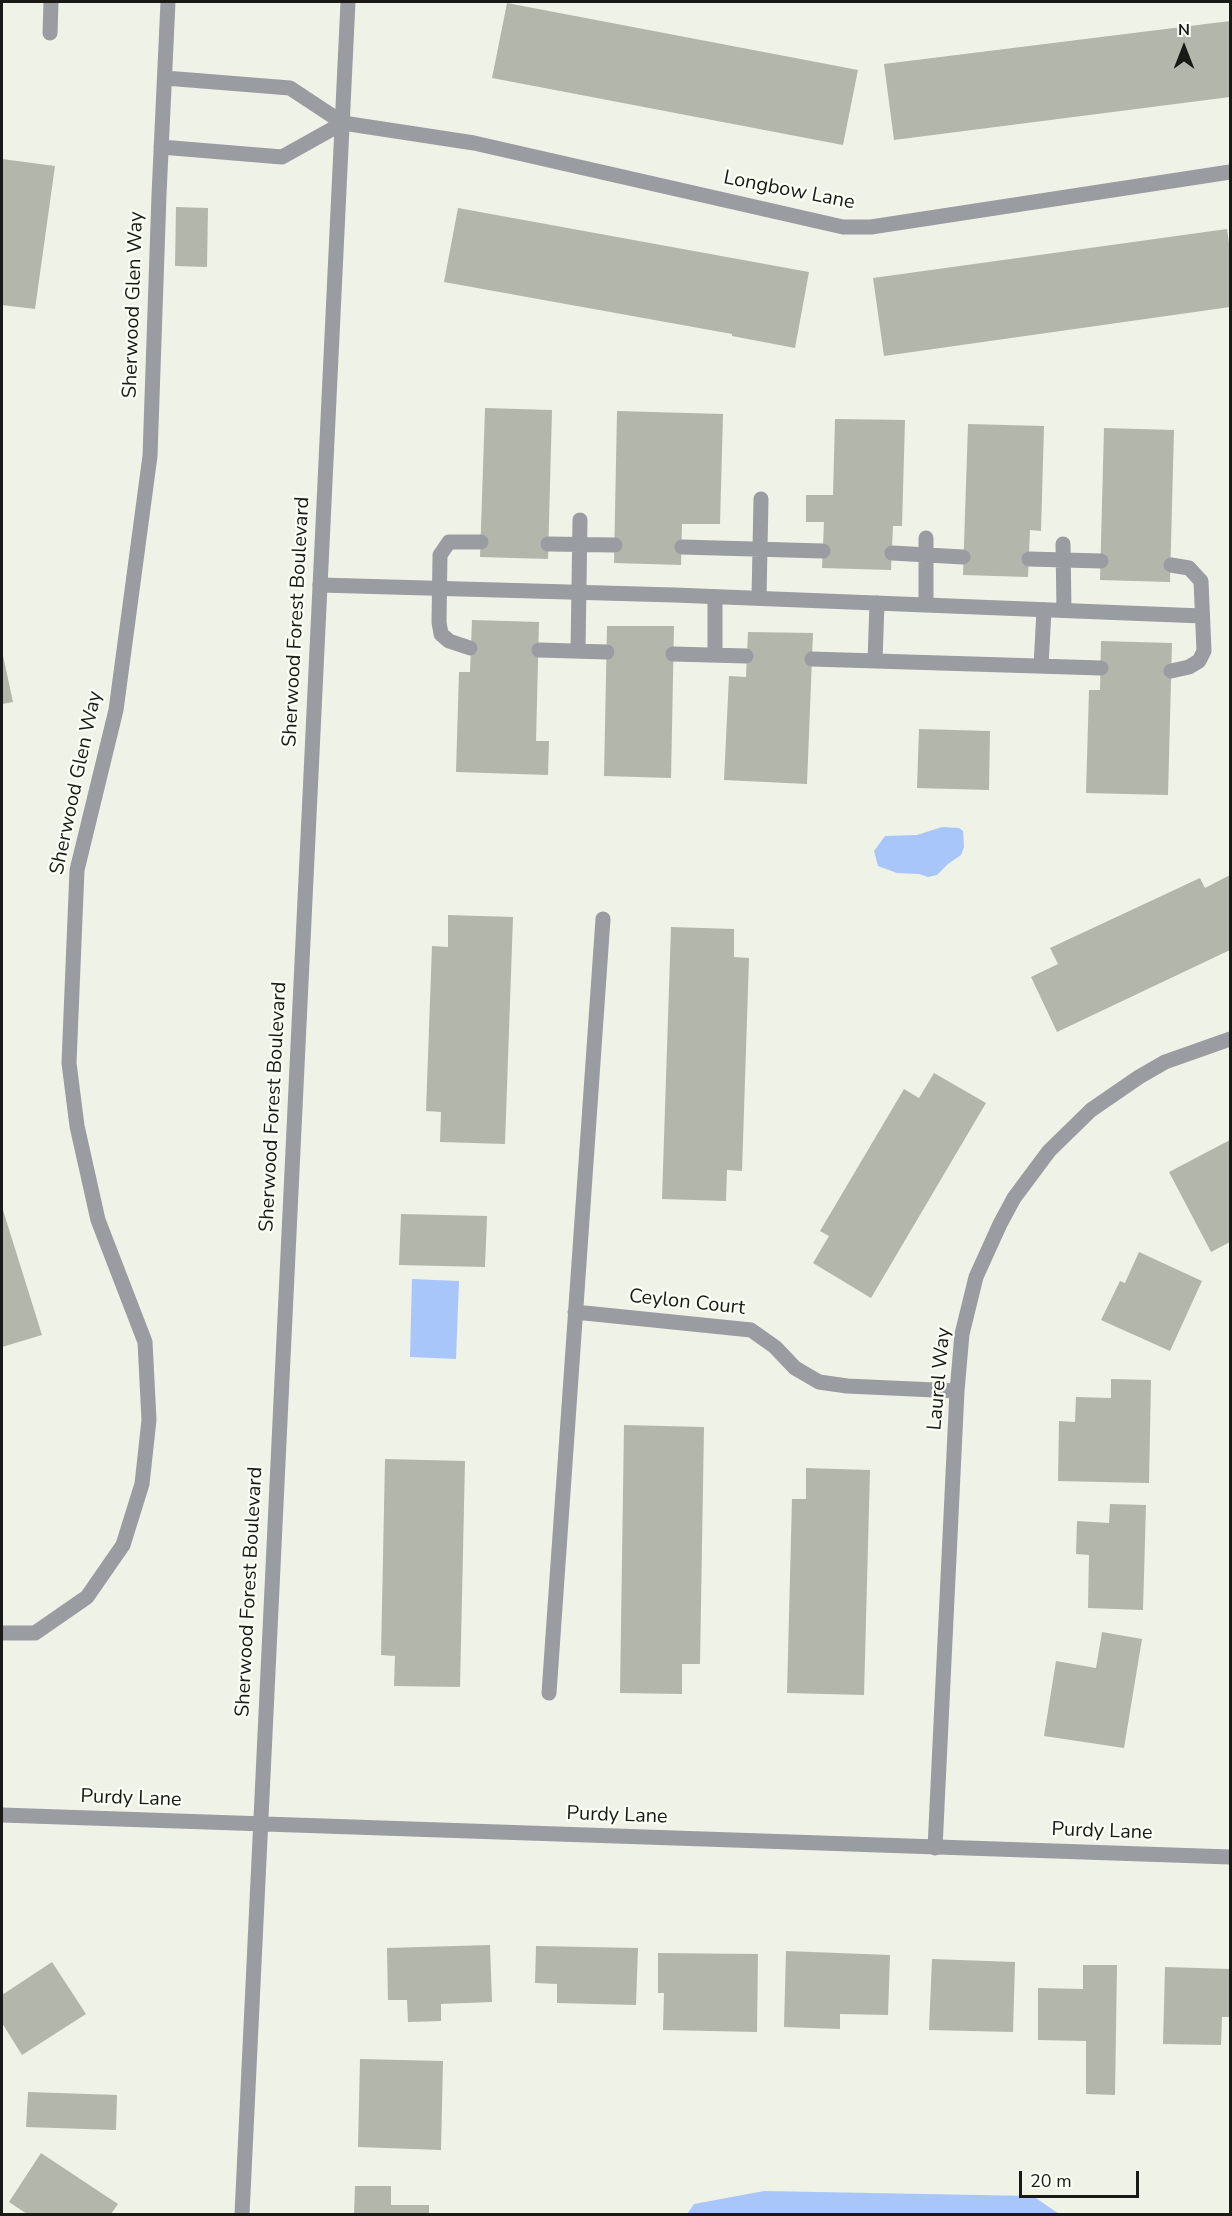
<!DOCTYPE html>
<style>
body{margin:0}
#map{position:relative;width:1232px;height:2216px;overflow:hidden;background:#eff2e6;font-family:"Nunito Sans",sans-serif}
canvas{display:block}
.frame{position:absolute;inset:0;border:3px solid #191a16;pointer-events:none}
.north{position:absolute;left:1154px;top:18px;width:60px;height:60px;-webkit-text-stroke:4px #fcfff5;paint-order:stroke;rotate:0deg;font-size:16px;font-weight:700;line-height:24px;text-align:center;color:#191a16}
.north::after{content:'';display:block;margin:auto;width:21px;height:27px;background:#191a16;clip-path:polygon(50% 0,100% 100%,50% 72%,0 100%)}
.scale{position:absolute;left:1019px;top:2171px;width:120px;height:27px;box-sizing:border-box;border:3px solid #191a16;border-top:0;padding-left:8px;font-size:18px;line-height:21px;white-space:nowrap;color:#191a16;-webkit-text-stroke:4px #fcfff5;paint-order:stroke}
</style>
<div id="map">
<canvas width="1232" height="2216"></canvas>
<div class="frame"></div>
<div class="north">N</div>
<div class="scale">20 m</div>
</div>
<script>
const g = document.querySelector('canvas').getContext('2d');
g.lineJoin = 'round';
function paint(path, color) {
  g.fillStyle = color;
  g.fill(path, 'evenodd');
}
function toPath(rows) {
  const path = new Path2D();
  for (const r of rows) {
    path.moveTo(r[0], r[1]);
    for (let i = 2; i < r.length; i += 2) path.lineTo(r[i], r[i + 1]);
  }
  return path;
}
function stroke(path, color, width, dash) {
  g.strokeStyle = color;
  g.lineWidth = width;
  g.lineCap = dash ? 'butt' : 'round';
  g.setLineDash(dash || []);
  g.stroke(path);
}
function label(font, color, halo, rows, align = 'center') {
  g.font = font + ' "Nunito Sans",sans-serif';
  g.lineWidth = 4.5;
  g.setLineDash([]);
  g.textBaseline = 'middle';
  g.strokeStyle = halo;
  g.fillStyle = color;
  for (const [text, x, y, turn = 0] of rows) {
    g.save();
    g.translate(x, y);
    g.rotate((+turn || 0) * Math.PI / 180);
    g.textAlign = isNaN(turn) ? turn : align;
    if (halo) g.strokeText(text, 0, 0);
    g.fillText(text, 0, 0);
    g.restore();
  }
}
paint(toPath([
 [942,827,959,828,963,831,964,847,961,855,948,864,937,875,928,877,919,874,897,873,878,866,874,851,885,836,917,835],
 [412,1279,459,1281,456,1359,410,1357],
 [764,2191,1033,2196,1059,2214,687,2214,694,2204]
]), '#a9c6fa');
paint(toPath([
 [507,3,858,70,843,145,492,78],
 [1230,21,1230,97,894,140,884,64],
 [2,159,55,166,35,309,2,305],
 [176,207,208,208,207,267,175,266],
 [458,208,809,272,795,348,732,336,732,334,444,282],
 [1227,229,1230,250,1230,307,884,356,873,278],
 [485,408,552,410,548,559,480,557],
 [617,411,723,414,720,524,682,524,681,565,614,563],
 [835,419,905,420,902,526,893,526,891,570,822,568,824,522,806,522,806,495,833,495],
 [968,424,1044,426,1041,531,1030,530,1028,577,963,575],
 [1104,428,1174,430,1170,582,1100,580],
 [472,620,539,622,536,741,549,741,548,775,456,772,459,672,470,672],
 [607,626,674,626,671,778,604,776],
 [748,632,813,633,807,784,724,780,729,676,746,677],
 [1101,641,1172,643,1168,795,1086,793,1089,690,1100,690],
 [2,651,13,702,2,704],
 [919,729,990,731,989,790,917,788],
 [1230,875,1230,950,1057,1032,1031,977,1058,964,1050,948,1200,878,1205,888],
 [448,915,513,917,505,1144,440,1142,441,1112,426,1111,432,946,448,947],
 [671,927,734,929,734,957,749,958,742,1171,727,1170,726,1201,662,1199],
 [934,1073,986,1103,871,1298,813,1263,829,1236,820,1231,904,1089,919,1098],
 [1230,1140,1230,1242,1211,1252,1169,1172],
 [2,1207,42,1335,2,1347],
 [401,1214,487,1216,485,1267,399,1265],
 [1139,1252,1202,1281,1170,1351,1101,1320,1120,1281,1125,1283],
 [1111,1379,1151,1380,1149,1483,1058,1481,1059,1421,1075,1422,1076,1397,1111,1398],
 [624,1425,704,1427,700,1664,682,1664,682,1694,620,1693],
 [385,1459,465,1461,460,1687,394,1686,395,1656,381,1655],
 [806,1468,870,1470,864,1695,787,1693,792,1499,806,1499],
 [1110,1504,1146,1505,1143,1610,1088,1608,1089,1555,1076,1554,1077,1521,1109,1523],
 [1102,1632,1142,1639,1124,1748,1044,1736,1056,1661,1096,1668],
 [490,1945,492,2002,441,2004,441,2021,408,2022,407,2000,388,2000,387,1948],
 [536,1946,638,1948,636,2005,557,2003,557,1984,535,1983],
 [786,1951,890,1955,888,2015,840,2014,840,2029,784,2027],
 [658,1953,758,1954,757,2032,663,2030,664,1993,658,1993],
 [932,1959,1015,1962,1013,2032,929,2030],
 [52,1962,86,2014,22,2055,2,2023,2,1995],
 [1083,1965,1117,1965,1115,2095,1086,2094,1086,2041,1038,2040,1038,1988,1083,1989],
 [1165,1967,1230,1969,1230,2017,1222,2017,1221,2045,1163,2044],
 [360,2059,443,2061,441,2150,358,2147],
 [28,2092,117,2095,116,2130,26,2127],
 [41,2153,118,2204,111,2214,27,2214,9,2202],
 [355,2186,391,2186,391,2205,429,2205,429,2214,354,2214]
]), '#b3b6aa');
stroke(toPath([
 [50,33,51,2],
 [161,147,282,157,343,123,290,88,165,78],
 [926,538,926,604],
 [548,544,615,545],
 [1063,544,1064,610],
 [682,547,823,551],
 [892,553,963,557],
 [1029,559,1101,561],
 [1171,565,1189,568,1201,581,1204,651,1199,661,1189,667,1171,671],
 [715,597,715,655],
 [759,598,761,499],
 [470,648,449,641,441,634,439,622,440,555,449,542,481,542],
 [539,650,607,652],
 [578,651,580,520],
 [673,654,746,656],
 [812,659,1101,668],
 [875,661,877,603],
 [1041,666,1044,610],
 [2,1633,35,1633,87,1597,123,1545,142,1484,149,1420,145,1342,98,1220,77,1126,69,1063,77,870,116,710,150,456,159,195,168,2]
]), '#999ca0', 15);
stroke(toPath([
 [343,123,474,143,843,227,871,227,1230,172],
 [320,585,674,595,1202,616],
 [575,1312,751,1330,775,1347,795,1368,819,1382,847,1386,957,1391],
 [549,1693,603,919],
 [935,1848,957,1391,962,1334,976,1277,1000,1224,1014,1198,1049,1151,1091,1110,1139,1077,1165,1062,1230,1039]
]), '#999ca0', 15);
stroke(toPath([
 [2,1815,1230,1857],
 [242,2214,348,2]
]), '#999ca0', 15);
label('20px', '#191a16', '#fcfff5', [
 ["Longbow Lane",789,191,11],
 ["Sherwood Glen Way",134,305,-88],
 ["Sherwood Forest Boulevard",297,622,-87],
 ["Sherwood Glen Way",77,783,-78],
 ["Sherwood Forest Boulevard",274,1107,-87],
 ["Ceylon Court",687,1303,6],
 ["Laurel Way",940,1379,-85],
 ["Sherwood Forest Boulevard",250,1592,-87],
 ["Purdy Lane",131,1799,2],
 ["Purdy Lane",617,1816,2],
 ["Purdy Lane",1102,1832,2]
]);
</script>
